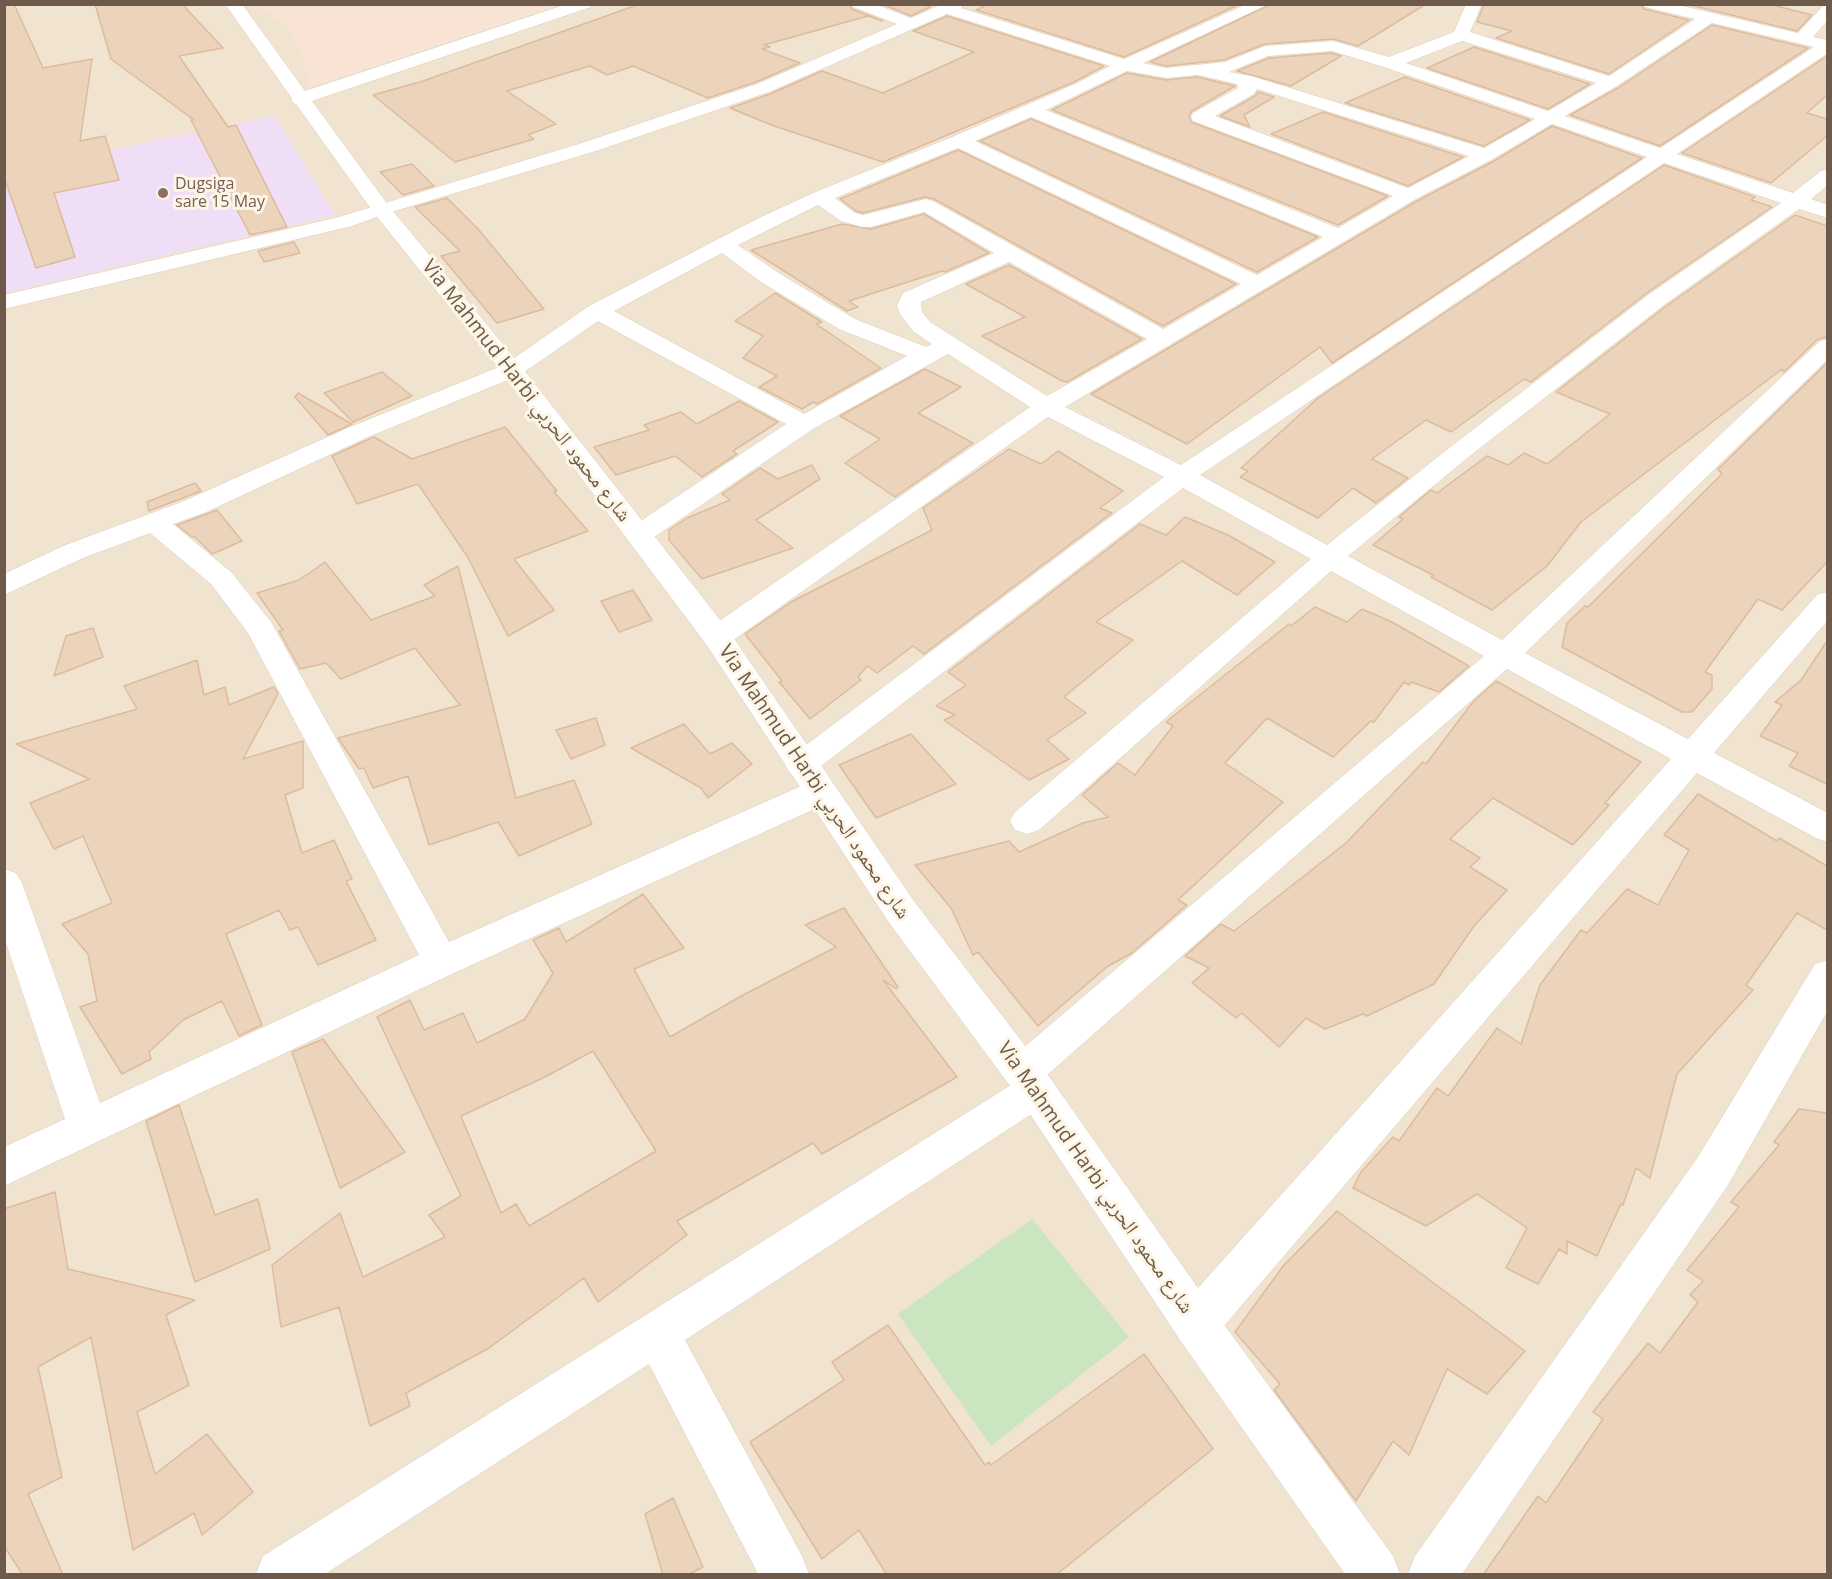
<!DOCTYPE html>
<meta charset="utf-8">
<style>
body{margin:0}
#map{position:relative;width:1832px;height:1579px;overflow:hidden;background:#f9f2e0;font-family:"Open Sans",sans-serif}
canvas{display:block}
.frame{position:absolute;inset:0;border:6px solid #6e5a4a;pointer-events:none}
</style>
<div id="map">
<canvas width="1832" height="1579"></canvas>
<div class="frame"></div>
</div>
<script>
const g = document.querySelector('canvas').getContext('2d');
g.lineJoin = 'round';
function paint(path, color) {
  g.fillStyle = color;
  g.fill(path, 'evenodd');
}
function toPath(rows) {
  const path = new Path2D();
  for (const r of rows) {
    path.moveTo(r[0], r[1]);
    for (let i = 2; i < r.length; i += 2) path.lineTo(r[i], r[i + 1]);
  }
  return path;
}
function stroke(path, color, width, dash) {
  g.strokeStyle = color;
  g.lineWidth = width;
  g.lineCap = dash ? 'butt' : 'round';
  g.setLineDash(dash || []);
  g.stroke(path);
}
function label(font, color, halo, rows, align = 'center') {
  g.font = font + ' "Open Sans","Noto Naskh Arabic",sans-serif';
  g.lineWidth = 6;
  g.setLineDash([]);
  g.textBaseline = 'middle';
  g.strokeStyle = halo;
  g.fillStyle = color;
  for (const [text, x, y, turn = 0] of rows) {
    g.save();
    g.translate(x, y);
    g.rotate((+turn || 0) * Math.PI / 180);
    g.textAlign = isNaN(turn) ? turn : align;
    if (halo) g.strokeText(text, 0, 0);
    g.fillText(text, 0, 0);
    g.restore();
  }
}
paint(toPath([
 [5,5,258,5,289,27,304,61,311,86,560,5,1827,5,1827,1574,5,1574]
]), '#f0e4d0');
paint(toPath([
 [258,5,560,5,310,86,304,61,289,27]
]), '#f9e3d5');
paint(toPath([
 [275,116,335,215,5,293,4,172]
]), '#efdef5');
paint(toPath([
 [1032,1219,1129,1337,991,1446,898,1314]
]), '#cce5c1');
const building = toPath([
 [4,4,14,4,43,68,92,59,80,141,105,136,119,180,54,193,75,257,36,268,4,177,4,4],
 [95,4,182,4,223,48,179,56,228,127,236,125,287,227,250,235,191,120,194,120,111,59,95,4],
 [640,4,849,4,852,9,883,21,868,16,764,45,770,47,762,49,800,63,756,82,708,98,633,66,607,75,590,66,507,91,556,124,528,135,534,139,455,162,373,95,423,81,640,4],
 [882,4,925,4,930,7,911,16,882,4],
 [988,4,1240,4,1124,57,976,10,988,4],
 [1271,4,1426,4,1358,46,1333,39,1265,44,1224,60,1166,66,1150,62,1271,4],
 [1484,4,1641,4,1644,9,1689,20,1609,74,1496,38,1512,31,1477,22,1484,4],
 [1686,4,1768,4,1812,15,1797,31,1686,4],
 [947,16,1104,66,1074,82,883,162,774,126,730,108,770,94,822,71,883,93,974,52,913,31,947,16],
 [1712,25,1808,48,1660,146,1570,115,1618,88,1712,25],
 [1474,47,1590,84,1548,109,1427,68,1474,47],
 [1332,53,1341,56,1291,86,1237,71,1269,58,1332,53],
 [1827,56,1827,95,1807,113,1827,119,1827,136,1771,183,1682,153,1827,56],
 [1127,73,1166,80,1197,77,1235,86,1192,111,1189,116,1191,122,1388,196,1338,225,1052,110,1127,73],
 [1405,77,1530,120,1484,146,1345,103,1405,77],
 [1258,92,1274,97,1244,115,1250,127,1220,116,1255,96,1258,92],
 [1323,112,1463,157,1408,186,1271,134,1323,112],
 [1031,119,1318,237,1257,272,980,141,1031,119],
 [1552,126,1642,158,1332,363,1320,347,1187,444,1091,394,1417,201,1494,161,1552,126],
 [958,150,1236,284,1163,326,934,199,925,197,863,213,856,211,840,199,958,150],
 [412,164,434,186,403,195,380,172,412,164],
 [1664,165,1755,197,1751,200,1772,207,1647,293,1531,382,1524,379,1451,432,1426,420,1372,459,1408,478,1376,503,1353,488,1318,518,1240,477,1248,471,1241,468,1318,398,1664,165],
 [447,198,479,230,544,309,497,323,441,256,460,251,415,207,447,198],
 [924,214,989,253,945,272,942,271,849,301,858,307,847,311,751,250,842,224,871,229,924,214],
 [1795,215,1827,226,1827,337,1818,339,1784,372,1782,369,1581,522,1547,566,1492,610,1431,577,1433,575,1373,545,1403,519,1399,517,1431,490,1437,493,1487,456,1508,465,1524,453,1547,464,1610,414,1556,392,1665,307,1795,215],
 [294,242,300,253,264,262,258,251,294,242],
 [1009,265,1142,339,1067,382,1062,381,982,336,1025,317,966,284,1009,265],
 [775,293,822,322,816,324,881,368,817,404,813,402,802,409,759,387,777,376,743,358,763,336,735,321,775,293],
 [1827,363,1827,562,1782,610,1758,599,1705,672,1712,675,1712,689,1692,712,1682,712,1562,647,1567,623,1585,606,1588,607,1722,474,1718,469,1827,363],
 [925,369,961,387,918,413,973,443,895,497,845,463,880,439,840,416,925,369],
 [382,372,412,396,353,422,324,393,382,372],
 [298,393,352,424,328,435,295,397,298,393],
 [739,401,778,422,733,451,737,454,702,477,675,456,616,475,594,447,649,430,644,425,681,412,697,424,739,401],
 [505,427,557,491,554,492,588,531,514,559,554,610,508,636,467,556,418,484,357,504,332,456,374,437,412,459,505,427],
 [1009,449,1041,464,1058,451,1123,491,1100,508,1112,513,924,654,913,646,877,673,867,666,858,677,861,680,810,719,779,682,782,681,745,634,791,602,932,530,923,508,1009,449],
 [812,465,820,479,756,520,793,548,702,579,669,540,669,530,687,518,730,500,722,494,760,468,778,479,812,465],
 [195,483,201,491,149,511,147,502,195,483],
 [217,510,242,541,212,554,194,536,192,537,177,525,217,510],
 [1185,517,1228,535,1275,562,1237,595,1182,561,1096,622,1133,640,1064,697,1086,713,1047,740,1069,759,1029,780,944,720,955,715,936,706,966,685,948,672,1140,524,1166,535,1185,517],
 [325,562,371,620,435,596,424,585,458,566,516,798,574,780,592,824,519,856,498,822,429,845,408,776,373,788,364,768,359,769,338,738,460,705,415,648,341,679,326,663,300,669,279,631,283,630,257,593,299,580,325,562],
 [633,590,652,620,619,632,601,601,633,590],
 [1315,607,1347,622,1362,609,1392,622,1469,666,1439,692,1411,682,1409,685,1404,682,1374,722,1371,721,1333,757,1267,718,1225,763,1283,802,1178,900,1187,905,1132,953,1108,966,1038,1026,978,952,973,955,951,908,915,865,1009,841,1019,852,1083,823,1108,817,1082,795,1118,763,1135,775,1173,726,1166,722,1289,624,1291,626,1315,607],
 [93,628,103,657,54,676,66,636,93,628],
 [1827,641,1827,784,1789,766,1798,753,1760,736,1782,705,1775,702,1801,680,1827,641],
 [197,660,204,695,225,687,229,705,274,687,278,694,243,759,303,741,303,788,285,795,302,853,334,840,352,879,346,881,376,940,318,965,298,927,290,930,279,910,226,934,262,1025,239,1036,222,1001,183,1020,149,1052,151,1059,122,1074,80,1007,97,1001,88,954,62,924,112,903,83,836,54,849,30,803,89,779,16,744,137,709,124,686,197,660],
 [1496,681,1641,762,1605,803,1609,805,1573,845,1493,798,1450,839,1480,858,1470,867,1507,890,1474,926,1434,984,1367,1016,1363,1014,1325,1029,1306,1018,1279,1047,1242,1013,1236,1018,1192,983,1209,968,1185,956,1221,924,1234,931,1346,843,1423,762,1426,764,1472,703,1496,681],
 [596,718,605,745,571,759,556,730,596,718],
 [684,724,710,754,732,743,752,764,708,798,701,788,631,748,684,724],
 [911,734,956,784,876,818,839,765,911,734],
 [1698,794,1777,841,1779,838,1827,866,1827,930,1797,913,1746,985,1753,990,1677,1074,1650,1178,1636,1168,1623,1205,1621,1204,1597,1256,1567,1241,1567,1254,1559,1249,1538,1284,1506,1268,1527,1228,1477,1194,1426,1226,1353,1188,1361,1172,1393,1137,1399,1141,1437,1088,1448,1096,1497,1028,1521,1044,1540,985,1581,930,1587,933,1627,889,1658,905,1689,850,1664,835,1698,794],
 [643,894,684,948,634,969,670,1037,743,995,836,947,805,925,844,908,898,987,896,989,883,980,957,1077,822,1154,813,1143,677,1221,687,1235,598,1302,584,1278,489,1348,406,1393,410,1406,370,1426,339,1307,281,1327,272,1265,340,1213,363,1277,445,1237,429,1215,461,1196,377,1017,410,1000,424,1030,463,1013,477,1043,525,1019,553,973,533,940,559,928,566,942,643,894],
 [593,1051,656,1151,529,1226,516,1204,501,1213,461,1116,545,1077,593,1051],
 [323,1039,405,1152,340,1188,292,1052,323,1039],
 [179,1105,215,1215,258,1199,270,1249,195,1282,146,1121,179,1105],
 [1799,1109,1827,1113,1827,1575,1483,1575,1538,1496,1546,1503,1603,1419,1593,1412,1648,1343,1660,1353,1698,1302,1690,1295,1703,1281,1687,1270,1739,1207,1731,1202,1779,1145,1774,1142,1799,1109],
 [55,1192,68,1269,195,1300,166,1315,189,1385,137,1412,155,1474,207,1434,253,1492,202,1535,194,1513,133,1550,91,1337,38,1367,62,1477,28,1494,63,1575,23,1575,4,1546,4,1209,55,1192],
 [1337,1211,1525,1351,1487,1394,1447,1369,1409,1455,1393,1441,1356,1501,1274,1390,1280,1384,1235,1332,1284,1265,1337,1211],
 [888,1325,985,1465,989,1462,991,1465,1144,1354,1213,1449,1056,1575,887,1575,859,1530,822,1559,750,1442,844,1380,832,1362,888,1325],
 [673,1498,703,1567,687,1575,663,1575,645,1514,673,1498]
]);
paint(building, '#ecd3bb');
stroke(building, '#ddbb9d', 1.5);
const minor = toPath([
 [851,4,875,4,911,18,940,5,964,4,961,8,1124,59,1247,4,1269,4,1143,63,1166,68,1225,62,1265,46,1333,41,1389,57,1454,32,1466,4,1482,4,1470,32,1609,76,1695,19,1645,7,1643,4,1674,4,1798,33,1822,7,1828,5,1828,20,1813,37,1828,40,1828,53,1677,154,1793,193,1821,171,1828,169,1828,185,1811,199,1828,205,1828,218,1799,209,1664,305,1471,455,1348,556,1502,640,1820,341,1828,339,1828,359,1525,653,1688,739,1818,594,1828,592,1828,620,1714,753,1828,813,1828,842,1816,838,1697,773,1212,1340,1196,1346,1180,1340,1174,1324,1180,1308,1671,759,1507,669,1046,1076,1050,1078,1056,1090,1050,1102,685,1340,802,1556,809,1574,758,1574,649,1364,325,1574,256,1574,263,1556,1011,1085,1003,1072,1009,1060,1484,656,1331,571,1039,830,1027,834,1015,830,1010,821,1015,812,1311,559,1183,488,812,773,801,777,790,773,785,765,790,757,1164,477,1048,417,728,644,717,647,706,644,702,637,706,630,1030,407,948,354,813,429,650,540,640,543,630,540,626,534,630,528,786,424,598,321,520,375,368,437,204,513,173,524,231,572,271,622,449,942,808,783,820,780,832,783,837,792,832,801,454,973,4,1186,4,1147,65,1119,4,937,4,869,16,873,22,883,100,1103,419,955,248,633,211,584,150,533,83,558,4,595,4,574,63,546,184,501,350,427,504,365,589,306,759,218,813,193,952,137,1075,84,1110,66,947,14,769,92,596,151,388,213,352,226,4,309,4,295,339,217,582,143,757,84,897,24,853,7,851,4],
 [1712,23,1814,47,1660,148,1565,116,1617,86,1712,23],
 [1462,41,1596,83,1548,111,1406,63,1462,41],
 [1332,51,1384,67,1535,119,1484,148,1251,76,1229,72,1268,56,1332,51],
 [1127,71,1166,78,1197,75,1237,84,1238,88,1193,113,1191,117,1193,121,1393,196,1338,228,1046,110,1127,71],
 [1257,89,1469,156,1408,188,1215,116,1254,94,1257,89],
 [1031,117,1323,237,1257,275,975,141,1031,117],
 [1552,124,1647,157,1181,465,1065,407,1416,199,1493,159,1552,124],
 [958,148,1241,284,1163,329,933,201,926,199,863,215,855,213,835,198,958,148],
 [1664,163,1781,203,1648,295,1453,445,1327,545,1200,475,1664,163],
 [818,205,841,221,862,227,871,227,924,212,994,253,903,293,897,305,900,314,914,332,932,344,926,347,855,319,777,272,738,245,818,205],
 [722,253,761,282,839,329,907,356,804,414,614,311,722,253],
 [1009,262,1147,339,1047,396,930,322,922,312,921,302,1009,262],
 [1828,960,1828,1010,1728,1185,1462,1574,1408,1574,1415,1556,1698,1157,1815,964,1828,960]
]);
const tertiary = toPath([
 [225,4,242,4,305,91,567,4,593,4,591,7,312,101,388,205,520,365,728,630,916,904,1050,1078,1212,1308,1393,1556,1400,1574,1345,1574,1180,1340,1022,1102,890,924,706,644,504,375,374,213,296,104,293,103,291,97,225,4]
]);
stroke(minor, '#dccfbd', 1);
stroke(tertiary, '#dccfbd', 1);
paint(minor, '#fff');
paint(tertiary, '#fff');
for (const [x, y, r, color] of [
 [163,193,6,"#8d6e63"]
]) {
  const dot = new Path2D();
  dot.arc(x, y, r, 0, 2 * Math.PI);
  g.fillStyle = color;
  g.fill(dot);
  stroke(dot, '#fdf6e6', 2);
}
label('16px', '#785e54', '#fdf6e6', [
 ["Dugsiga",175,184],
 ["sare 15 May",175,202]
], 'left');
label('20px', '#6e5a4a', '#fdf6e6', [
 ["Via Mahmud Harbi شارع محمود الحربي",526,391,52],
 ["Via Mahmud Harbi شارع محمود الحربي",814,782,56],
 ["Via Mahmud Harbi شارع محمود الحربي",1095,1178,55]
]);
</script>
